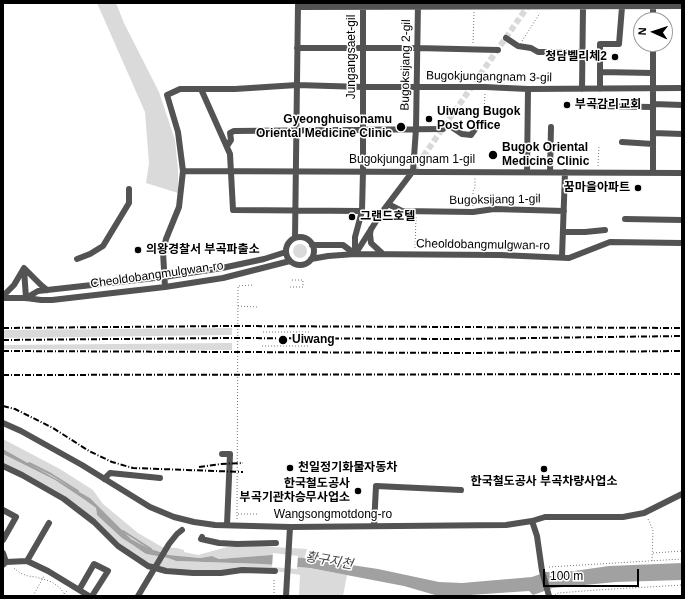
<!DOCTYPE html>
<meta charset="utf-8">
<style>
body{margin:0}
#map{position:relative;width:685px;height:599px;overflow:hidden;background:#fff;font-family:Arial,sans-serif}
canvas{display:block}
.frame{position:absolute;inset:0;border:4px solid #000;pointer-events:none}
.north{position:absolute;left:633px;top:12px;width:40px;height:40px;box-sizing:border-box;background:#fff;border:1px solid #999;border-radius:50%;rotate:273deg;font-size:11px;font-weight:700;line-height:16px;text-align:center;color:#000}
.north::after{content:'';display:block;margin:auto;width:14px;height:18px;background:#000;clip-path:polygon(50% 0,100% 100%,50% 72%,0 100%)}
.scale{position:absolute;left:543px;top:569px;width:96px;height:18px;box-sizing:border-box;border:2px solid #000;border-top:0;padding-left:5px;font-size:12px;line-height:14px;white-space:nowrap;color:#000;-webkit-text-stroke:3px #fff;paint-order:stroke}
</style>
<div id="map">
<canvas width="685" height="599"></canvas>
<div class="frame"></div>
<div class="north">N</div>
<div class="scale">100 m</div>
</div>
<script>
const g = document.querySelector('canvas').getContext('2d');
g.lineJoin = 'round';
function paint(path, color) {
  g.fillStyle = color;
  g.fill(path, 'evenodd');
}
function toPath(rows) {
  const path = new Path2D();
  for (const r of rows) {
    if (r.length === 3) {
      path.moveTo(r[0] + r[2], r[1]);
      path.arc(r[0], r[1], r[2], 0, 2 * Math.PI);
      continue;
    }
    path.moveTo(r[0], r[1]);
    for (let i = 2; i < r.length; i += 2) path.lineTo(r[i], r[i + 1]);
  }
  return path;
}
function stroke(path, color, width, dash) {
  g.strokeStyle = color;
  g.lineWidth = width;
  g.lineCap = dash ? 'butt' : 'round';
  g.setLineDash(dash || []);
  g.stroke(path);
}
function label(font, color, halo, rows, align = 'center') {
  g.font = font + ' Arial,"Noto Sans KR",sans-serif';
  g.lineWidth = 3;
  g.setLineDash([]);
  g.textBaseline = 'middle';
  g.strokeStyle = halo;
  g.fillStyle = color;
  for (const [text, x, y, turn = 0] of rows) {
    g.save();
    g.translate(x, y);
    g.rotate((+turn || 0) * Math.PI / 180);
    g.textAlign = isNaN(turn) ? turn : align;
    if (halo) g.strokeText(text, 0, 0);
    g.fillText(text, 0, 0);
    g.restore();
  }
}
paint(toPath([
 [97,3,116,3,124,23,159,92,175,140,178,170,178,193,146,183,149,163,145,112],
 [300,251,7],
 [232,328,232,335,3,338,3,330],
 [232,343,232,350,3,349,3,345],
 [3,439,60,469,93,490,103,504,120,518,138,533,162,547,177,548,184,550,184,552,198,555,227,547,257,546,307,549,304,559,271,555,219,559,212,556,200,558,169,555,148,548,131,539,90,498,3,449],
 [3,454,55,480,85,500,96,508,97,515,146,554,168,558,176,561,263,564,310,568,347,575,343,596,299,596,300,575,275,571,209,573,148,566,64,499,3,466]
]), '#dadada');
paint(toPath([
 [3,449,90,498,131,539,148,548,169,555,200,558,212,556,219,559,271,555,312,559,378,569,439,582,462,583,532,577,546,572,574,571,609,566,682,563,682,580,616,582,553,588,533,595,529,591,455,596,435,595,404,586,310,568,263,564,176,561,168,558,146,554,133,545,122,538,97,515,96,508,85,500,55,480,3,454]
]), '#a1a1a1');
paint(toPath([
 [273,553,298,556,297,569,272,567]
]), '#fff');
stroke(toPath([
 [29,463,51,474,78,491],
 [123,531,151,549]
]), '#a1a1a1', 2);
stroke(toPath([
 [413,171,528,6]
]), '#d9d9d9', 6, [6, 3]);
stroke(toPath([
 [522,41,540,13],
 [473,43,474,12],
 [484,113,485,93],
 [598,166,599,145],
 [473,206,473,191,475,188,475,178],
 [368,211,375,212],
 [415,248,416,217],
 [290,287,303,287,303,280,292,280],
 [238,306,257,307],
 [263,332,309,332],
 [262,346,309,346],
 [238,514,259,514],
 [237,519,238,286,253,285],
 [648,519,653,530,652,561],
 [653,553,682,551],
 [549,567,682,559],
 [14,568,20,573,28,576,36,577,52,582,60,588,66,596],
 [555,595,558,593,597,590,682,585],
 [33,596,44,576],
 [62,596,67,591],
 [274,596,274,578]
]), '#757575', 1, [1, 2]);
stroke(toPath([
 [298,7,682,6],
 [622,7,619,44,600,44,600,72,653,73],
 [653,20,653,4],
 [506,38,518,46,531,48,538,52,579,52],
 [653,44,653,173],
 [297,48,417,48,498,50],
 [600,72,600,89],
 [201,89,230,154,233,210,362,211],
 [582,89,583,7],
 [653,104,682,105],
 [594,106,652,107],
 [447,124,462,134,471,135,478,125,489,126],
 [653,133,682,134],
 [622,142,653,144],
 [227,146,231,140,230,133,234,131,443,129],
 [183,171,682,173],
 [413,171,416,129,418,3],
 [527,172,528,89],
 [550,172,551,127],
 [388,204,402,211,473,212,494,209,564,211],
 [625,219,682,220],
 [371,229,370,234,371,243,383,254],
 [564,232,585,232,605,230],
 [300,251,14],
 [295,238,298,4],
 [312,245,343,245,355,254],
 [356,253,382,212,413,171],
 [355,254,355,237,362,211,363,171,363,5],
 [562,257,565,172],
 [77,259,90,254,103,246,129,203,129,189],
 [311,259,328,256,355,254,500,255,569,258,610,242,682,243],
 [24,269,26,298],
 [165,287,163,252,166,239,179,207,183,171,178,132,167,95,180,89,235,89,297,85,363,87,485,87,528,89,682,88],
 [3,296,14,285,24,268,41,285,47,290],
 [3,298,26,298,41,300,52,300,165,287,223,278,290,261],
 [26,298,38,291,164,277,222,268,264,259,286,252],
 [3,423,21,431,82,465,150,507,174,517,194,522,215,525,290,527,506,525,532,521,545,517,623,517,644,513,682,494],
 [222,454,230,454,227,525],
 [3,466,22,475,64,499,94,522,118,546,148,566,166,571,193,573,221,573,242,570,275,571],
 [104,479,110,473,160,478],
 [3,510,16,517,3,540],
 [532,521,537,536,542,571,549,596],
 [374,526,376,486,461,490],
 [202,537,201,539,219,543,237,544,276,543],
 [3,553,6,562],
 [27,561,49,523],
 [3,565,6,562,27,561,48,571,89,596],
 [79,590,94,564,108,571,92,596],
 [138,596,169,544,177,534,182,530],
 [286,596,290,527]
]), '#535353', 6);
stroke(toPath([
 [3,328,229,326,682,328],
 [3,340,229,338,455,339,682,336],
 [3,351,469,353,682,351],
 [3,375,682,374],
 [3,406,15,409,53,428,89,451,112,462,133,468,243,472],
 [199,467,221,464,243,463]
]), '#000', 2, [6, 2, 1, 2]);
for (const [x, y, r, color] of [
 [615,57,4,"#000"],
 [567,105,4,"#000"],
 [429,119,4,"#000"],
 [401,127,5,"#000"],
 [493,155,5,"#000"],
 [638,188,4,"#000"],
 [352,217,4,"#000"],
 [138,250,4,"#000"],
 [283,340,5,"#000"],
 [290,468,4,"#000"],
 [544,469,4,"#000"],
 [358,491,4,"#000"]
]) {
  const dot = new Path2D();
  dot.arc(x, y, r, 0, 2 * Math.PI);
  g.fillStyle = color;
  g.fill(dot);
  stroke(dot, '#fff', 1.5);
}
label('12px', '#000', '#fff', [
 ["Jungangsaet-gil",352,57,-90],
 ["Bugoksijang 2-gil",406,65,-89],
 ["Bugokjungangnam 3-gil",489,77,1],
 ["Bugokjungangnam 1-gil",412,160],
 ["Bugoksijang 1-gil",495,200,-1],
 ["Cheoldobangmulgwan-ro",483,245,1],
 ["Cheoldobangmulgwan-ro",157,275,-8],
 ["Wangsongmotdong-ro",333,515]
]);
label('bold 12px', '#000', '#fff', [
 ["청담벨리체2",607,57,"right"],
 ["부곡감리교회",575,105],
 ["Uiwang Bugok",437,112],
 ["Post Office",437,126],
 ["Gyeonghuisonamu",392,120,"right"],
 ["Oriental Medicine Clinic",392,134,"right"],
 ["Bugok Oriental",502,148],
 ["Medicine Clinic",502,162],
 ["꿈마을아파트",630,188,"right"],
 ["그랜드호텔",360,217],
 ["의왕경찰서 부곡파출소",146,250],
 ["Uiwang",292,340],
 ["천일정기화물자동차",298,468],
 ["한국철도공사 부곡차량사업소",544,482,"center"],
 ["한국철도공사",350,484,"right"],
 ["부곡기관차승무사업소",350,498,"right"]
], 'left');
label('italic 13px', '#424242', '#fff', [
 ["황구지천",329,561,10]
]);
</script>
